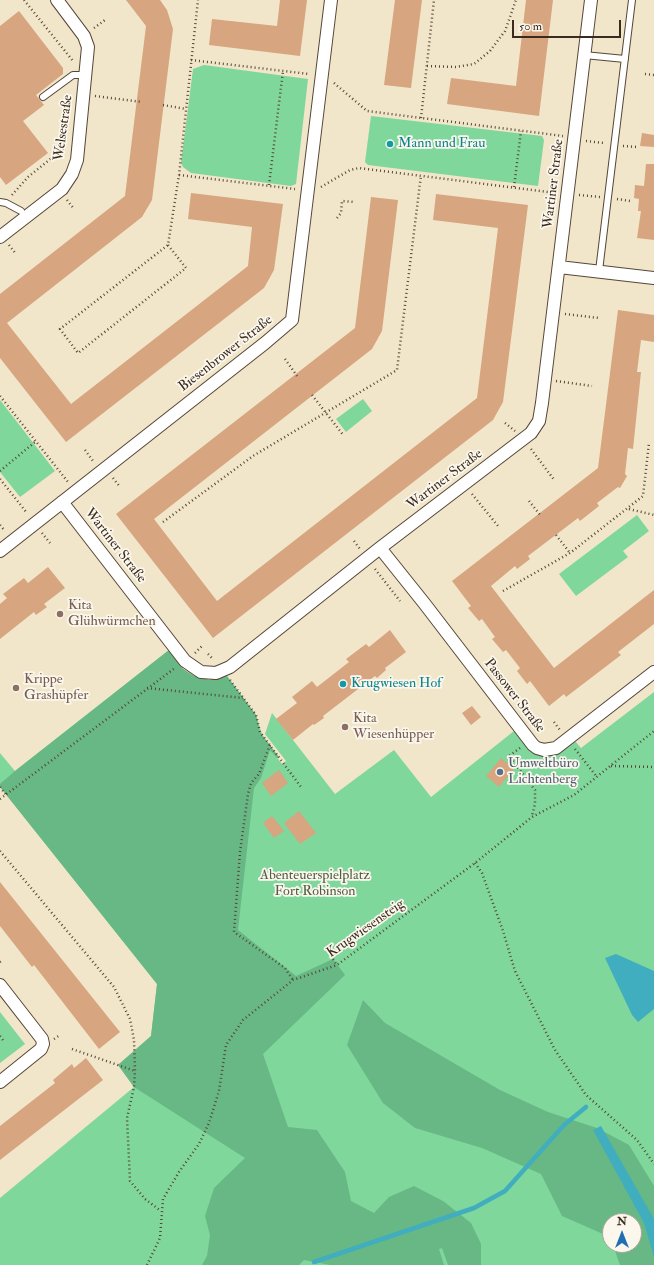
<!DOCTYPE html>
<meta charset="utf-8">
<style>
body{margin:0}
#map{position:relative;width:654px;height:1265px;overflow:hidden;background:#f1e6ca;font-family:"IM FELL Double Pica",serif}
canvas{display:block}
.north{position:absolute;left:602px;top:1213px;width:40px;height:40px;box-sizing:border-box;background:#fbf7ec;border:1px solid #aea59a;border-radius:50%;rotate:0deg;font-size:11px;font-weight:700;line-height:16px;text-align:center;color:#3b2a1e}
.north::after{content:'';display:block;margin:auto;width:14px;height:18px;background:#1f6fb2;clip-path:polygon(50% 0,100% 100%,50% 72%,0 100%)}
.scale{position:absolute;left:512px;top:20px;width:109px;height:18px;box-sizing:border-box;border:2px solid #3b2a1e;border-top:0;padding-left:5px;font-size:12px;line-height:14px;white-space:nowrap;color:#3b2a1e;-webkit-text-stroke:3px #fbf7ec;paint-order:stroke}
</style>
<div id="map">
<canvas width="654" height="1265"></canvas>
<div class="north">N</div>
<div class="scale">50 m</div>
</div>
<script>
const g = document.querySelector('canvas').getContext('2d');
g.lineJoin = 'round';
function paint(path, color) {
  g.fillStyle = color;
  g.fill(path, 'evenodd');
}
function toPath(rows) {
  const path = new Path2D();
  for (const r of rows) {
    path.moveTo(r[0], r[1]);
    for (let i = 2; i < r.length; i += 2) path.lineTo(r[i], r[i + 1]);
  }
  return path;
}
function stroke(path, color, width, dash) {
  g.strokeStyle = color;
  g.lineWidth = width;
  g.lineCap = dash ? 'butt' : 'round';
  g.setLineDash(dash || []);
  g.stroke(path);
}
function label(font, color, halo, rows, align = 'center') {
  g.font = font + ' "IM FELL Double Pica",serif';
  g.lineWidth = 3.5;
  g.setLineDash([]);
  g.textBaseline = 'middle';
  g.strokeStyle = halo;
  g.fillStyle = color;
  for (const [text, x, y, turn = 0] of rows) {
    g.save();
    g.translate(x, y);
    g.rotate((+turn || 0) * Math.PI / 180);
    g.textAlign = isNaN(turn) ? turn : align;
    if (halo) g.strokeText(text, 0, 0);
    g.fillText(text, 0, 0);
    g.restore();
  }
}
paint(toPath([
 [204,65,308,79,296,184,291,186,191,173,183,167,181,163,193,69],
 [371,116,542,136,544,140,538,186,368,165,365,162],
 [363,399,372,411,346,432,336,419],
 [0,400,55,471,20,497,0,472],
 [637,515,649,531,623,551,628,557,576,596,559,574],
 [169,650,183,669,194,676,209,680,227,676,256,715,264,741,282,764,286,761,265,734,272,713,335,794,394,750,431,797,514,731,529,750,543,756,557,754,575,741,581,748,654,692,654,1265,0,1265,0,1198,134,1087,118,1065,151,1036,157,984,0,787,0,753,15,771],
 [610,1221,634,1221,634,1245,610,1245],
 [0,1012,25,1044,0,1063]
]), '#7fd79c');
paint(toPath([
 [169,650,183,669,194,676,209,680,227,676,256,715,260,732,279,757,277,758,270,750,261,778,254,788,238,930,296,976,333,959,345,975,263,1054,288,1127,317,1130,345,1172,351,1201,374,1213,389,1197,414,1186,443,1201,471,1223,481,1244,481,1265,448,1265,442,1248,439,1249,444,1265,330,1265,304,1260,299,1265,202,1265,207,1256,210,1235,205,1216,214,1188,245,1158,134,1087,118,1065,151,1036,157,984,0,787,0,784,15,771],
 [363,1000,385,1023,500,1090,548,1112,597,1128,629,1145,654,1186,654,1265,620,1265,613,1245,634,1245,634,1221,610,1221,610,1237,562,1216,541,1174,482,1148,415,1128,383,1103,347,1045]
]), '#67b884');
paint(toPath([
 [616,954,654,971,654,1009,638,1022,632,1015,605,958],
 [601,1126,654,1219,654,1257,644,1223,593,1130]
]), '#40aebe');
stroke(toPath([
 [314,1262,474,1208,505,1191,564,1125,586,1107]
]), '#40aebe', 4.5);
paint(toPath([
 [126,0,160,0,167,10,173,29,152,200,142,217,7,323,71,404,248,266,252,227,188,219,191,193,283,204,274,270,264,288,66,442,0,358,0,294,125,196,146,26],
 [280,0,307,0,300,56,209,45,212,19,277,26],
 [395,0,422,0,411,88,384,85],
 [526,0,553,0,539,116,447,104,451,78,516,86],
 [19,11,63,68,63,74,36,95,44,105,23,121,48,153,6,185,0,177,0,26],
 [642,133,654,135,654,147,640,146],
 [646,164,654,164,654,240,637,238,641,211,638,211,639,199,634,198,635,185,644,186],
 [436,194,528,205,503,402,493,420,213,638,116,514,355,328,371,197,398,200,382,331,372,349,154,519,217,601,477,398,498,228,433,220],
 [618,310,654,315,654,342,641,340,637,372,641,372,633,449,628,448,625,474,627,476,620,488,618,487,597,503,599,506,580,521,578,518,528,556,530,559,517,569,515,566,491,586,554,668,654,590,654,624,618,652,621,655,566,697,564,694,549,706,530,681,527,684,517,671,520,668,506,650,503,652,492,639,495,637,482,619,479,621,468,608,471,606,452,581,598,468],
 [48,567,65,588,44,604,47,607,36,615,34,612,0,639,0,604,7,598,3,594,24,578,28,583],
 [390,630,406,652,385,668,386,670,377,678,375,676,323,716,324,718,314,725,313,724,293,740,276,719,297,703,292,697,312,681,317,687,349,662,346,659,366,644,369,647],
 [472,706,481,717,471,725,462,713],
 [501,758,514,769,499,787,486,776],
 [279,770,288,783,271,796,262,783],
 [299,811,316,833,300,844,284,823],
 [272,816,284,831,274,838,263,823],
 [0,882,120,1032,99,1049,34,965,32,967,0,926],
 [86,1058,103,1080,0,1160,0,1126,55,1083,53,1080,72,1064,74,1068]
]), '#d7a57f');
const service = toPath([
 [584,55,625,59],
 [43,97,73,75,86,75],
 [0,202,6,203,21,211],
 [599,271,632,0]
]);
const minor = toPath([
 [0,237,62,189,72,174,77,160,88,47,84,36,57,0],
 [559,267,654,278],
 [62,502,185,661,201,672,216,673,230,667,380,548,531,433,539,421,542,403,591,0],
 [380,548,424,603,533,745,537,748,544,750,556,748,654,672],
 [0,551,265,343,292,320,331,0],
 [0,985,42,1039,43,1044,41,1049,0,1082]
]);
stroke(service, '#564638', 8);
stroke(minor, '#564638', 14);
stroke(toPath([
 [24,0,73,61],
 [94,28,105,20],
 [191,60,309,74],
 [427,66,456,67,474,64,490,51,505,31,516,0],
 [645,74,654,75],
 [334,83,367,111,563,136],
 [95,96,142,102],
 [163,105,186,109],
 [421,118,434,0],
 [586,141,604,143],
 [623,146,637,147],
 [179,175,295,189],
 [269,185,283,71],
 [321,187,350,170,359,168,556,193],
 [514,187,521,131],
 [12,195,28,177,64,148],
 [579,195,600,197],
 [617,199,630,201],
 [67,200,74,209],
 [337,218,341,213,342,201,355,202],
 [9,245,16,254],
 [168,245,186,268,78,353,60,329,168,245,179,175,198,0],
 [565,314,599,318],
 [285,359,297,376],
 [556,381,592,386],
 [312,395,344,436],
 [0,396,68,482],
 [505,423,515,431],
 [531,449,555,481],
 [85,450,93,461],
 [449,468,454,476],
 [0,471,35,442],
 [113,478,120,487],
 [0,479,27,513],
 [472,494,498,526],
 [529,501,541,516],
 [629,509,654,515],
 [163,522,253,456,397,370,421,175],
 [0,525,5,531],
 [42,533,50,543],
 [556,535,570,553],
 [354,541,360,549],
 [375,569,400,601],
 [503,591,570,553,643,496,649,443],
 [195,653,202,646],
 [208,654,213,659],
 [230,680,256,715,260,732,301,787],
 [147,688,243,698],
 [554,722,560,730],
 [270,745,259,774,251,783,248,794,240,852,234,932,285,968,293,980],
 [520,748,509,756,535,790,535,804,532,816],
 [575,749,597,777],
 [611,766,654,767],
 [0,787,7,796],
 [0,799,175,668],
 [0,851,114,987,130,1019,134,1040,135,1071,134,1087,127,1118,130,1181,145,1199,161,1211],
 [475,863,482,873,503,931,515,971,555,1050,586,1095,637,1140,654,1164],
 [333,959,337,965],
 [0,962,3,960],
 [0,1036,3,1040],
 [54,1039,60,1035],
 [72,1049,135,1071],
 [147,1265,160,1238,163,1199,179,1172,199,1144,209,1123,219,1091,226,1045,243,1020,293,980,337,965,475,863,532,817,574,795,654,731]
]), '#564638', 2.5, [1, 3]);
stroke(service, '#fff', 6);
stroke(minor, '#fff', 12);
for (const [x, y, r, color] of [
 [390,144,4,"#0f9aa8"],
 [60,614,4,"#8d6e63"],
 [343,684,4,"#0f9aa8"],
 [16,688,4,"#8d6e63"],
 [345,727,4,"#8d6e63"],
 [500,772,4,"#5c6f8a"]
]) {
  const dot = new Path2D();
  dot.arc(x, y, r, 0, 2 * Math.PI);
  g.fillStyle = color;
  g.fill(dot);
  stroke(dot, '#fbf7ec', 1.5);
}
label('14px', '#3b2a1e', '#fbf7ec', [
 ["Welsestraße",64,128,-82],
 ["Wartiner Straße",554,184,-83],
 ["Biesenbrower Straße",226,354,-38],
 ["Wartiner Straße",445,480,-37],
 ["Wartiner Straße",115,546,52],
 ["Passower Straße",514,696,52],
 ["Krugwiesensteig",366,929,-35]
]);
label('14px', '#0d838f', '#fbf7ec', [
 ["Mann und Frau",398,144],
 ["Krugwiesen Hof",351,684]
], 'left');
label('14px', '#785e54', '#fbf7ec', [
 ["Kita",68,606],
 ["Glühwürmchen",68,622],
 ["Krippe",24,680],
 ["Grashüpfer",24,696],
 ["Kita",353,719],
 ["Wiesenhüpper",353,735]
], 'left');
label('14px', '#4e5e75', '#fbf7ec', [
 ["Umweltbüro",508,764],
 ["Lichtenberg",508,780]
], 'left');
label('14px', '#4f5e44', '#fbf7ec', [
 ["Abenteuerspielplatz",315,876],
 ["Fort Robinson",315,892]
]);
</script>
